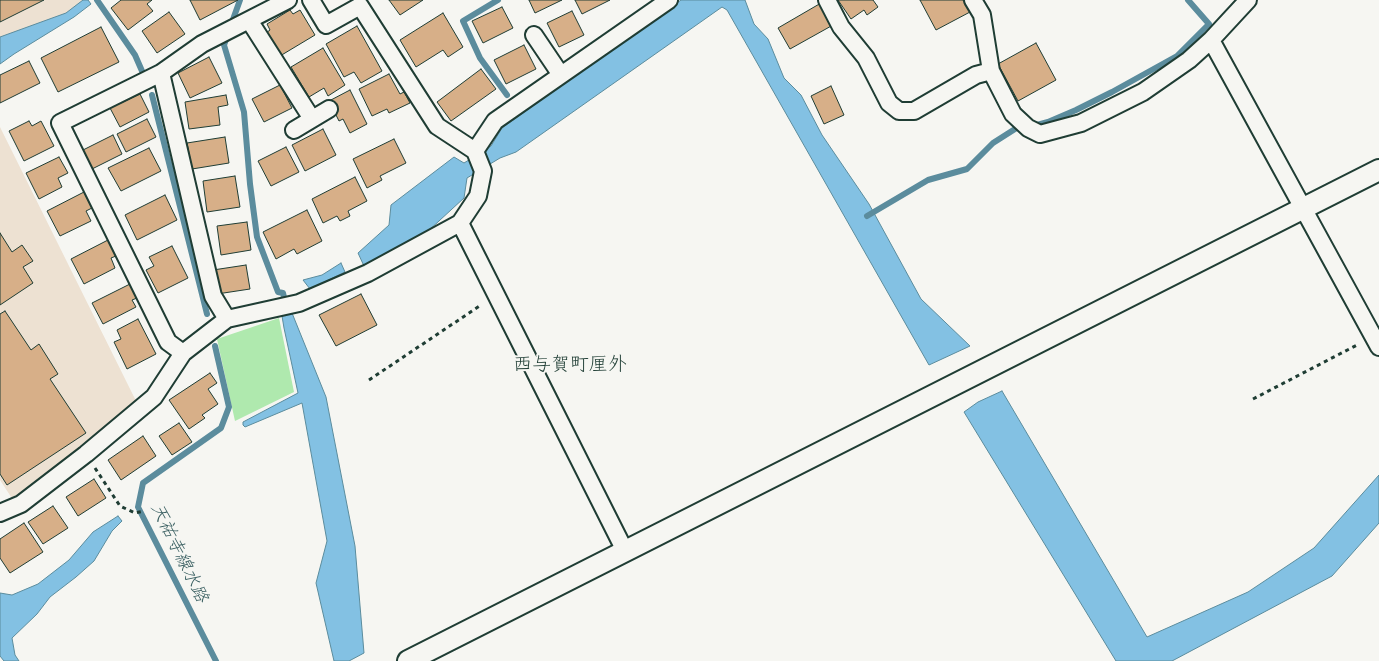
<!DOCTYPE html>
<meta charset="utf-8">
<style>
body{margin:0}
canvas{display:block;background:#f6f6f2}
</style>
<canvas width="1379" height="661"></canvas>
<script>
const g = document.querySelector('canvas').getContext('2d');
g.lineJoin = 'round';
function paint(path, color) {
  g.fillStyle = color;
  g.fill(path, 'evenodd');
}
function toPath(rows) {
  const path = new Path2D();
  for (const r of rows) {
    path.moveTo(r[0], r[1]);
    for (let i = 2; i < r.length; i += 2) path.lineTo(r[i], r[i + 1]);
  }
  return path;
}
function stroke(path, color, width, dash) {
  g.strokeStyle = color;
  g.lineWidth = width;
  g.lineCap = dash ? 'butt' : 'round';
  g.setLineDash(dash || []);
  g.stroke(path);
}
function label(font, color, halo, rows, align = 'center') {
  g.font = font + ' "Patrick Hand","Klee One",sans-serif';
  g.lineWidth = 4;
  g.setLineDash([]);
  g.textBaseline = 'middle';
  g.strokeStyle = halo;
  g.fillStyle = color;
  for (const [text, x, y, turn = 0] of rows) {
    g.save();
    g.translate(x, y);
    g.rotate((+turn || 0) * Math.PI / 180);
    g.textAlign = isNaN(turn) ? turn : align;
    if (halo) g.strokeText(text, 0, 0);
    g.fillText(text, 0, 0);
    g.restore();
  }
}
paint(toPath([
 [0,0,86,0,66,16,0,54],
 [0,127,138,405,15,503,0,480]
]), '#ede1d2');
paint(toPath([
 [279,318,294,392,235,421,217,339]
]), '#afe9ae');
const water = toPath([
 [83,0,88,0,91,4,74,17,14,54,0,64,0,37,66,13,83,0],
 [681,0,745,0,754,24,768,39,784,78,801,95,822,135,869,204,921,299,970,346,929,365,727,10,722,7,516,152,500,158,467,178,464,198,427,232,364,266,358,253,389,225,391,205,454,157,464,163,491,146,502,128,681,0],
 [341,263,345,272,310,289,303,280,322,275,341,263],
 [288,313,292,313,326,397,355,546,364,653,349,661,334,661,316,583,327,541,302,403,245,427,243,425,243,422,298,393,284,328,282,316,288,313],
 [1002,391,1147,637,1248,592,1314,548,1379,475,1379,523,1332,576,1172,661,1116,661,964,412,978,402,1002,391],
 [118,516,122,521,112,531,94,561,76,577,50,597,37,614,12,638,15,655,19,661,4,661,0,656,0,593,12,595,38,584,69,560,93,532,118,516]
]);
paint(water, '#83c1e3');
stroke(water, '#5b8c9d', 1);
stroke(toPath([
 [97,0,135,55,142,71],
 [498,0,463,21,480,58,507,95],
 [231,25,240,0],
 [228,34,224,45,244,112,250,184,257,237,278,292,283,293,286,306],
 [152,95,207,314],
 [1037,125,1048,122,1076,110,1112,92,1177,56,1209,24,1188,0],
 [867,216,928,180,967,169,993,143,1015,129],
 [215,346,229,407,221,428,143,483,138,507,216,661]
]), '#5b8c9d', 6);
const building = toPath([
 [0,0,44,0,0,22,0,0],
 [121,0,152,0,147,4,153,11,128,30,111,8,121,0],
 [190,0,238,0,200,20,190,0],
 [389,0,423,0,400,15,389,0],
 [529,0,562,0,535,13,529,0],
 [575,0,610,0,582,14,575,0],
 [838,0,873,0,878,7,867,15,864,10,851,19,838,0],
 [920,0,963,0,970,12,936,30,920,0],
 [821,3,833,25,790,49,778,28,821,3],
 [502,7,513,28,483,43,472,21,502,7],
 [290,10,293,14,300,10,315,35,280,56,266,33,270,30,267,24,290,10],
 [572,11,584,35,559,47,547,23,572,11],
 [169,12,185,34,157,53,142,31,169,12],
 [443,13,463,47,448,57,443,50,416,67,400,40,443,13],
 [357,26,382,71,361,83,354,72,344,77,326,44,357,26],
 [101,27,119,62,58,92,41,58,101,27],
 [1036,43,1056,80,1018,101,998,64,1036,43],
 [524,45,536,69,506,84,494,60,524,45],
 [323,48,345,85,328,96,324,88,309,97,291,67,323,48],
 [209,57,222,83,190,98,178,73,209,57],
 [29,61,40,83,0,103,0,75,29,61],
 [481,69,496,89,451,121,437,102,481,69],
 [389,74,400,94,404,92,410,103,389,113,387,109,372,116,359,89,389,74],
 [280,85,292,108,264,122,252,99,280,85],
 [831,86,844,115,824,124,811,96,831,86],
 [350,90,367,124,350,133,343,119,339,121,329,101,350,90],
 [140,94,149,112,120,127,110,108,140,94],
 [226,95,228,105,218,107,220,125,189,129,185,102,226,95],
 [147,119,156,137,126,152,117,134,147,119],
 [29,121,32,126,41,121,54,146,24,161,9,131,29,121],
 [323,129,336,155,305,171,292,145,323,129],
 [113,135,122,154,92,169,83,150,113,135],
 [225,137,229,163,192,169,187,143,225,137],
 [394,139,406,163,380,176,382,180,367,188,353,159,394,139],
 [286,147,299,172,271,186,258,161,286,147],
 [149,148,161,171,121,191,108,168,149,148],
 [59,157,68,173,58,178,62,187,39,199,26,173,59,157],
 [235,176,240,207,207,212,203,181,235,176],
 [355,177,367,201,348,211,350,216,340,221,337,216,323,223,312,199,355,177],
 [84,192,92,208,86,211,91,221,60,236,47,211,84,192],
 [165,195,177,220,137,240,125,215,165,195],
 [307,210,322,241,297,254,294,249,276,259,263,232,307,210],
 [247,222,251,250,221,255,217,226,247,222],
 [0,233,12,252,22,245,33,261,23,267,33,283,0,305,0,233],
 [108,240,116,256,111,258,115,268,84,284,71,259,108,240],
 [172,246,188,278,158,293,146,270,154,266,149,257,172,246],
 [246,265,250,289,217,294,213,270,246,265],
 [130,284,137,298,132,300,136,307,103,324,92,303,130,284],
 [361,294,377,325,336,346,319,315,361,294],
 [5,311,31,350,39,344,58,374,50,379,86,433,7,485,0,474,0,314,5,311],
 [138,319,156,354,127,369,114,342,121,339,117,330,138,319],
 [210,373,217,383,208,389,218,404,202,415,205,418,189,429,169,400,210,373],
 [179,423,192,442,172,455,159,436,179,423],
 [143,436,156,456,121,480,108,460,143,436],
 [94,479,106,498,78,516,66,497,94,479],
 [53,506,68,528,43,544,28,522,53,506],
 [24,523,43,552,10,573,0,558,0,539,24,523]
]);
paint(building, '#d7af88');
stroke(building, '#1f3d34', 1);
const minor = toPath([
 [311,0,326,25,360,6,437,126,475,151,483,171,478,196,460,223,625,551],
 [827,0,841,27,866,58,889,103,899,111,914,111,976,75,991,71],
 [973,0,982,15,991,71,1013,114,1028,128,1040,134,1081,123,1143,92,1189,60,1211,40,1248,0],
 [249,20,312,119],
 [534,35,561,75],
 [1211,40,1379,347],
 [161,73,60,123,168,342,183,353],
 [294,130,329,109],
 [475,151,495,121,669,0],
 [227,319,213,296,161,73,202,44,288,0],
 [0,513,21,504,86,454,154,397,183,353,227,319,299,303,368,273,460,223]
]);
const tertiary = toPath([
 [408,661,1379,170]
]);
stroke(minor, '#1f3d34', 20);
stroke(tertiary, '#1f3d34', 24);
stroke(toPath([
 [369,380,481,305],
 [1253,399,1357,345],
 [95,468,120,506,135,513,144,511]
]), '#1f3d34', 3, [4, 4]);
stroke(minor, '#f6f6f2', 16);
stroke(tertiary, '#f6f6f2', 20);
label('italic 18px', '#385e60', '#f6f6f2', [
 ["天祐寺線水路",179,553,64]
]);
label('19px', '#1f3d34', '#f6f6f2', [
 ["西与賀町厘外",570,365]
]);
</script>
